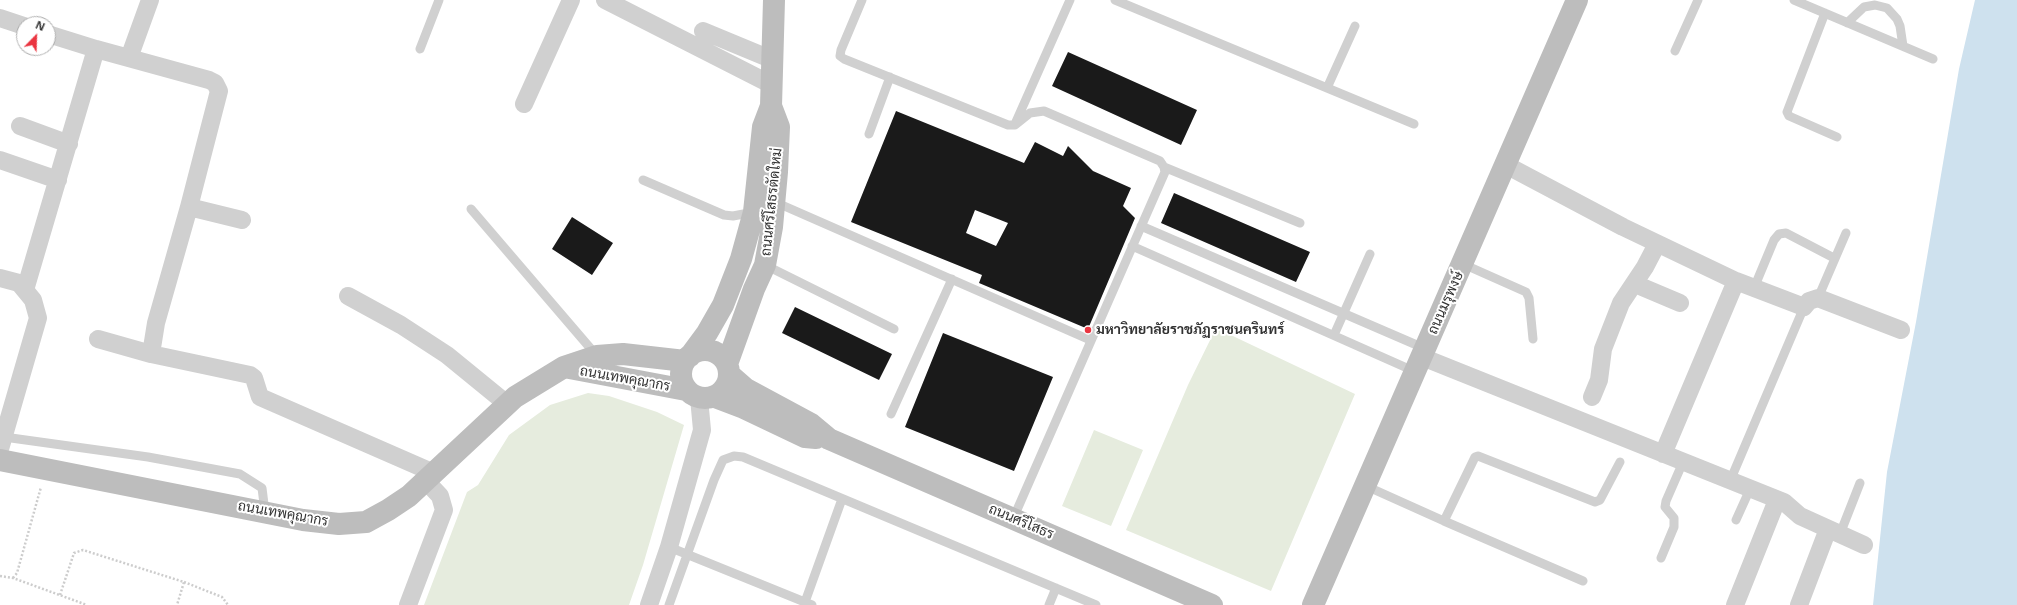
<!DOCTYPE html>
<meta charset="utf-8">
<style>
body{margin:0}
#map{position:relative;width:2017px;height:605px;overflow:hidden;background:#fff;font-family:"Open Sans",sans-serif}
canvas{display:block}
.north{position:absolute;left:16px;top:16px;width:40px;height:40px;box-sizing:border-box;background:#fff;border:1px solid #adadad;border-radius:50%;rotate:23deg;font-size:11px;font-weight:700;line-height:16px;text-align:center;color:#333}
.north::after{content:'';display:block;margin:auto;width:14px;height:18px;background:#ea3540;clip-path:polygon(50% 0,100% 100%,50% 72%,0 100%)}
</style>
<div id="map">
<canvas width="2017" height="605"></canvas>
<div class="north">N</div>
</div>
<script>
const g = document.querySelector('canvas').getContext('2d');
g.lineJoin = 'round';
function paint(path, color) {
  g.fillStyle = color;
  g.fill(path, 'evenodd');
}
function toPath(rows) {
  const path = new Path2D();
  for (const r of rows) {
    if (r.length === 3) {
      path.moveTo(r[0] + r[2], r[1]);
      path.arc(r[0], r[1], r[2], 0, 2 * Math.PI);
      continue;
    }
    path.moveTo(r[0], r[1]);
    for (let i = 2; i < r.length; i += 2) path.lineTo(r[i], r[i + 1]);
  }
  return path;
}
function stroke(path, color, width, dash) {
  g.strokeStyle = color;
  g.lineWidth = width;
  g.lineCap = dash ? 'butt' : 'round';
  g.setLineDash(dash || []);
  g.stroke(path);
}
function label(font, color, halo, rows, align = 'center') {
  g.font = font + ' "Open Sans",Sarabun,sans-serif';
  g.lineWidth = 4;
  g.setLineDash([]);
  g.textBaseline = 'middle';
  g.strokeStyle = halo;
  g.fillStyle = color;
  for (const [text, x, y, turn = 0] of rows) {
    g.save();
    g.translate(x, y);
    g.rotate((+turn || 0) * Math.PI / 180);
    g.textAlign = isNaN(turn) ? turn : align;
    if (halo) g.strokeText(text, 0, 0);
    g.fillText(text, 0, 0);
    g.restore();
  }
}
paint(toPath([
 [1216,328,1355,394,1271,591,1126,530,1188,385],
 [588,393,609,396,657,412,684,425,643,565,629,605,424,605,467,492,478,485,509,435,550,405],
 [1094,430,1143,450,1111,526,1062,506]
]), '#e6ecde');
paint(toPath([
 [1975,0,2017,0,2017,605,1873,605,1887,472,1916,322,1959,69]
]), '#cee1ee');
paint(toPath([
 [1068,52,1197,110,1181,145,1052,86],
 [896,111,1024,163,1035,142,1063,156,1068,146,1093,171,1131,188,1123,206,1135,218,1088,329,979,283,982,275,851,222],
 [975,210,1008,223,996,246,966,233],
 [1174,193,1310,252,1296,282,1161,223],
 [572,217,613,243,592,275,552,249],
 [795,307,892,354,879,380,782,333],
 [943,333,1053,377,1014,471,905,427]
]), '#1a1a1a');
stroke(toPath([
 [0,576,13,578,87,605],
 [13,578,17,573,41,487],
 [184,582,222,597,228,605],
 [60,595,74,553,83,550,184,582,177,605]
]), '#cdcdcd', 2.5, [2, 2]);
stroke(toPath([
 [862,0,841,50,840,56,844,59,1008,125,1015,125,1030,113,1044,111,1160,161,1164,167,1165,172,1013,519],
 [1115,0,1414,124],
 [1794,0,1933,59],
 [1825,13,1787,112,1789,116,1837,137],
 [1847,23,1864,7,1875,5,1887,8,1897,19,1900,26,1903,46],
 [420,49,439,0],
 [1675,51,1698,0],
 [1327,88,1355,26],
 [1015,124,1070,0],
 [869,134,890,77],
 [1164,167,1300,223],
 [643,180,724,215,733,216,754,212],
 [775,202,1090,340],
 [471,209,597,356],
 [1141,226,1426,349],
 [1132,246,1416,372],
 [1463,264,1526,292,1529,298,1533,339],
 [765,265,894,329],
 [1754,288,1774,240,1779,234,1786,233,1834,258],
 [1818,298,1846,233],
 [1334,335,1370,254],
 [891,414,952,279],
 [4,437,148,457,240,474,262,488,265,512],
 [1730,481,1804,307],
 [1366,486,1444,521,1475,457,1478,456,1595,502,1600,500,1620,462],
 [1736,520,1750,489],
 [1444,521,1583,581],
 [1840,534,1860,483],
 [669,547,812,605],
 [1661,558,1674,527,1674,518,1665,507,1666,501,1683,462],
 [805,602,842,499],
 [669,605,714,480,723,460,734,456,743,457,1096,605],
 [1049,605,1056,588]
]), '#d0d0d0', 9);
stroke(toPath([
 [605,0,772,85],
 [0,18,24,26],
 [703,31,773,60],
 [96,49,209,80,215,83,219,91,189,207,242,220],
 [129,58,150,0],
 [524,104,571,0],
 [20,126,69,144],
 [0,160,58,180],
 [1506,165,1623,227,1736,281,1804,307,1809,301,1818,298,1901,330],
 [189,207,156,323,151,354,250,375,254,378,260,397,434,473],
 [0,278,19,283,33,300,38,318,0,449],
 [1635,284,1680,303],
 [25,290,96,49,48,34],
 [348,296,401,325,447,355,507,404],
 [98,339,151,354],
 [1422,357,1784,502,1800,516,1864,545],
 [1592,397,1599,380,1603,349,1621,303,1645,267,1657,244],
 [1663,454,1736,281],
 [408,605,444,510,440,496,426,481],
 [649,605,669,547,702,430,699,398],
 [1735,605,1777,500],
 [1799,605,1828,529]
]), '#d0d0d0', 18);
stroke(toPath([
 [705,374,24],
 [690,356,707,333,723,305,741,259,754,212,763,127,771,106,774,0],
 [727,364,754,289,765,265,772,227,777,172,779,127,771,106],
 [564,367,686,390],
 [730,375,746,389,811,424,829,439,1212,605],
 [715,397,744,408,805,437,816,438],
 [0,460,303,520,339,524,366,522,388,510,409,496,515,397,564,367,597,356,623,354,685,361],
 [1313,605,1577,0]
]), '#bdbdbd', 22);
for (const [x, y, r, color] of [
 [1088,330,4,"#ea3540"]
]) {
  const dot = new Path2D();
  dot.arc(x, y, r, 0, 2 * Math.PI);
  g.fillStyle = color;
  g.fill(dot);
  stroke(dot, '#fff', 1.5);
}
label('14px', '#333', '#fff', [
 ["ถนนศรีโสธรตัดใหม่",772,202,-84],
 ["ถนนมรุพงษ์",1446,303,-66],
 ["ถนนเทพคุณากร",625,379,10],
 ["ถนนเทพคุณากร",283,514,10],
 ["ถนนศรีโสธร",1021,522,23]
]);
label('bold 14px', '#333', '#fff', [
 ["มหาวิทยาลัยราชภัฏราชนครินทร์",1096,330]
], 'left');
</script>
